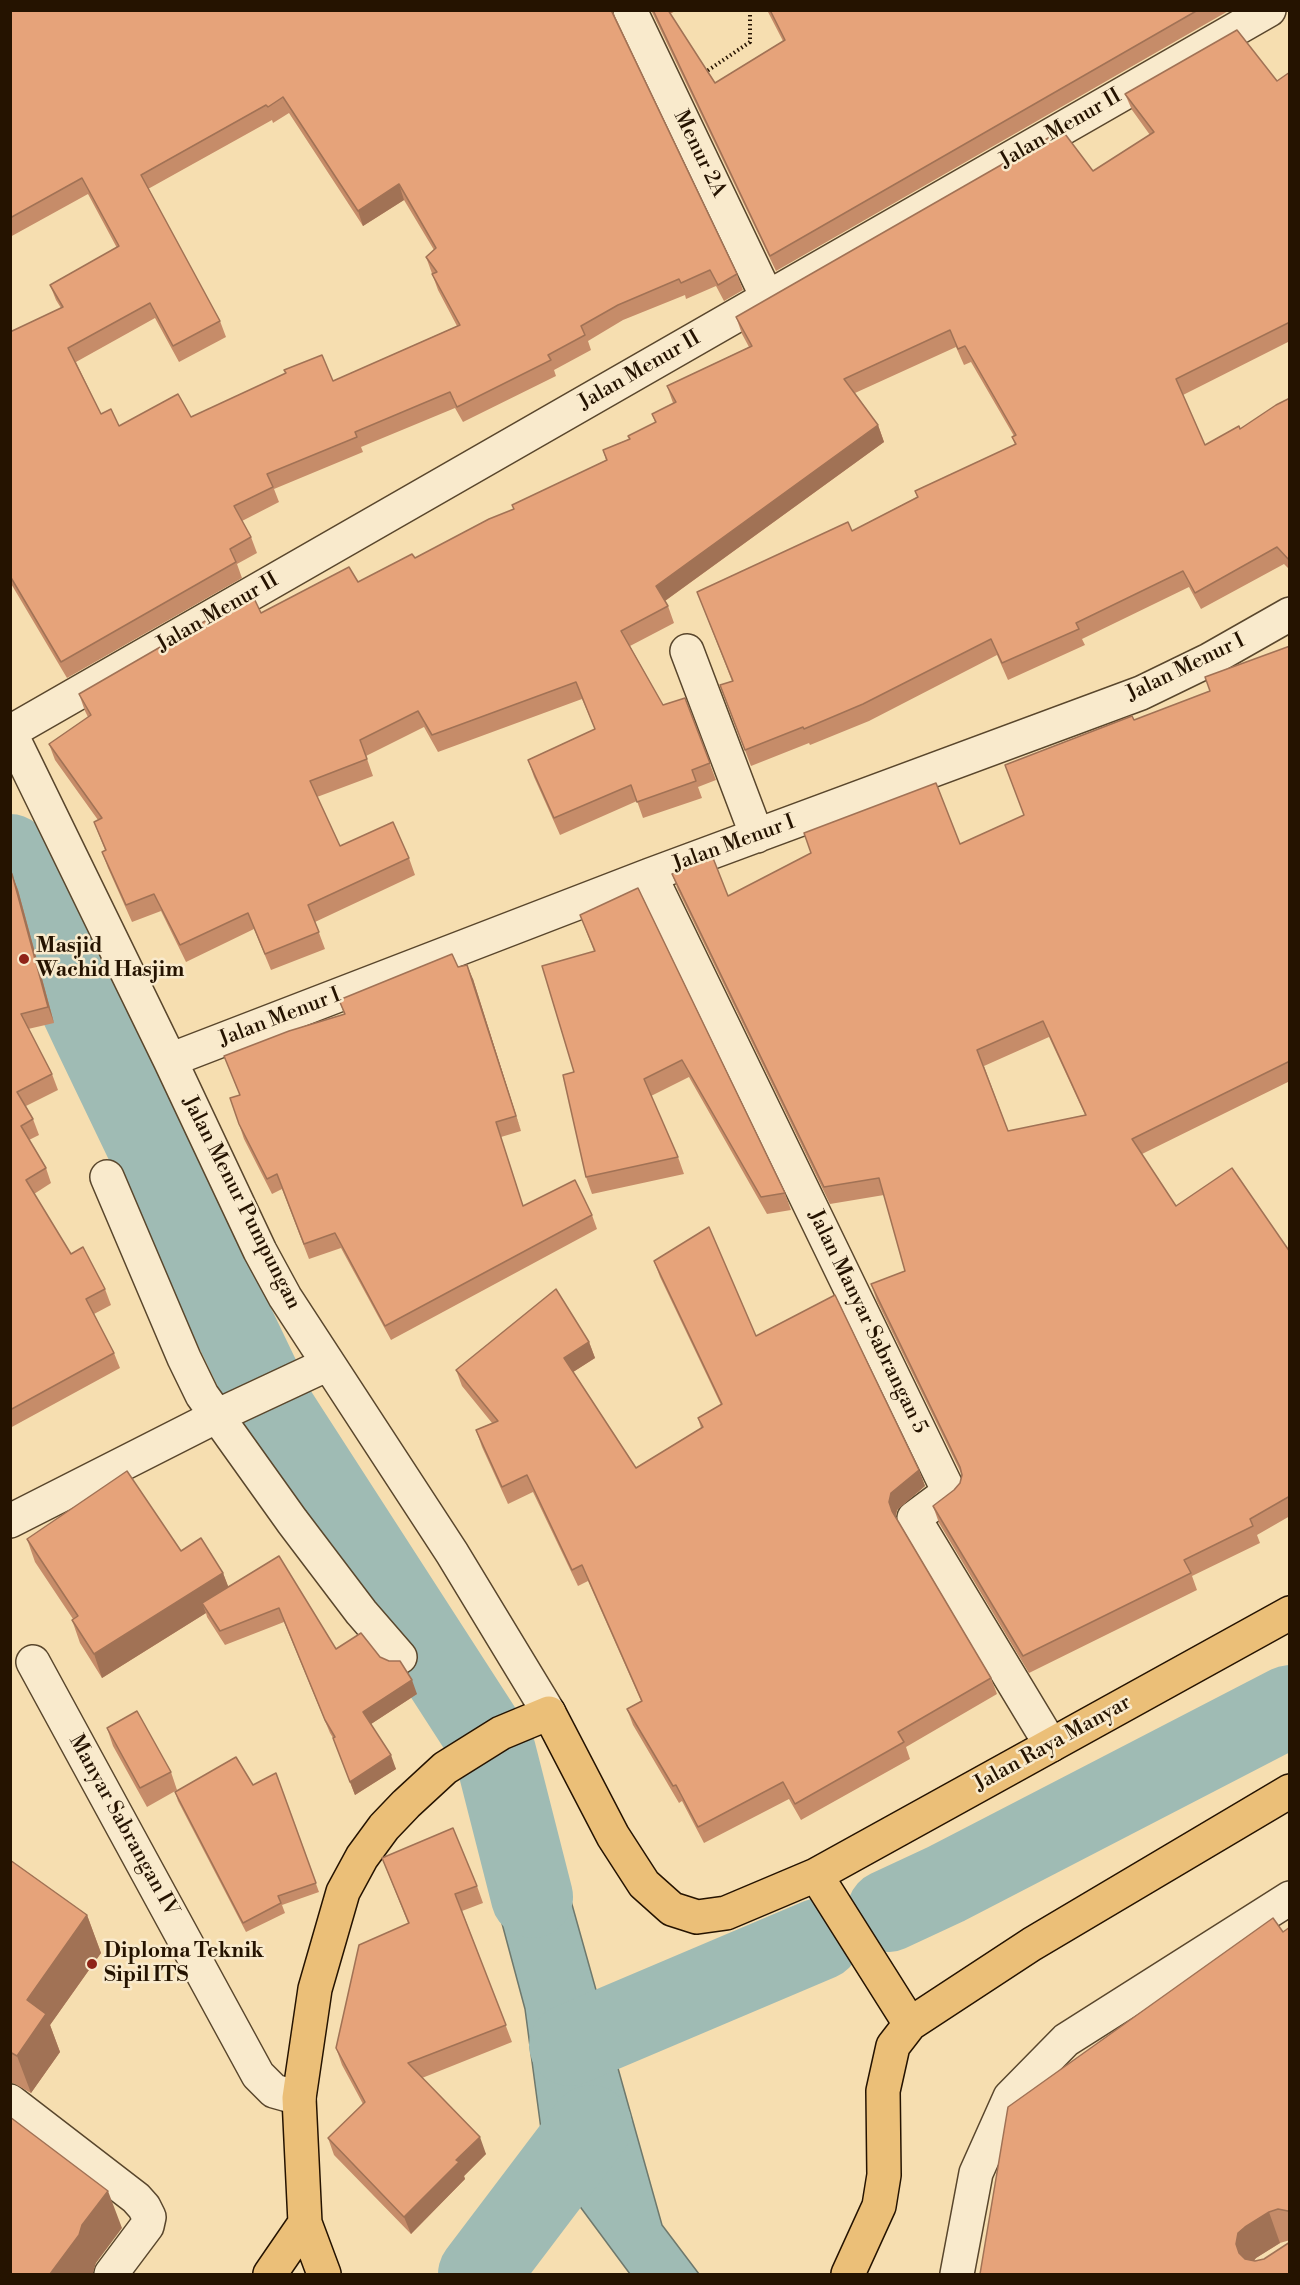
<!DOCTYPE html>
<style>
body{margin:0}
#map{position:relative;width:1300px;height:2285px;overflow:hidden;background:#f6deb0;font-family:"Libre Bodoni",serif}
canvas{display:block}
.frame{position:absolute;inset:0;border:12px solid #251300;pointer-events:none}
</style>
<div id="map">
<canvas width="1300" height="2285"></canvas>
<div class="frame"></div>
</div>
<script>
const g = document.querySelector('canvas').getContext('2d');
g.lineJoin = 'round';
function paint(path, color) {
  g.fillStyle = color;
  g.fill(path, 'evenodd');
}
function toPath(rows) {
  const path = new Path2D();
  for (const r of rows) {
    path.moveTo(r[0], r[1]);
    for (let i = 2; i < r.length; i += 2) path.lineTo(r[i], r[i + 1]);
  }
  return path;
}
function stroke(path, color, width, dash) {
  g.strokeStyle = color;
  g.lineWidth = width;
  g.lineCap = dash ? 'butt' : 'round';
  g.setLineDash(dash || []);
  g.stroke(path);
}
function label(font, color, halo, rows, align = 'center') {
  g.font = font + ' "Libre Bodoni",serif';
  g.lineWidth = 5;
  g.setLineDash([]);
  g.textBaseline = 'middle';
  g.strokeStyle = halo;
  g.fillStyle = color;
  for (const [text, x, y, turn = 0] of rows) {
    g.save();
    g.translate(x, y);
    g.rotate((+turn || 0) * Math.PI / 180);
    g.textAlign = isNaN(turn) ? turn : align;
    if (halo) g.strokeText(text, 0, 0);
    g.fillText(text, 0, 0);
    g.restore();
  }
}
const water = toPath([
 [531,1779,564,1876,662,2225,699,2274,630,2274,567,2189,541,2129,525,2009,468,1797,531,1779]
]);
paint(water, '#9fbbb4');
stroke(water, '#6e786c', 1.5);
stroke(toPath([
 [10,855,93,1032,275,1411,495,1752,532,1897],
 [888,1911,946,1884,1290,1706],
 [570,2045,820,1939],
 [479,2274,591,2126]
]), '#9fbbb4', 82);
const minor = toPath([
 [630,10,767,297],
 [687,651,757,836],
 [10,732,1269,10],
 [10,732,170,1060,260,1251,285,1297,452,1553,549,1713],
 [650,875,949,1492,914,1518,1051,1745],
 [170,1060,650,875,1141,693,1209,660,1290,614],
 [107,1177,184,1358,202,1395,292,1521,361,1612,400,1657],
 [10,1521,221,1414,328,1364],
 [33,1662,258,2075,274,2091,299,2098],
 [10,2101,136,2198,144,2207,149,2217,147,2226,111,2274],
 [957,2274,976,2173,1010,2097,1066,2040,1290,1898]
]);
const major = toPath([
 [816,1875,910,2024],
 [270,2274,305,2223],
 [324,2274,305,2223,299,2098,315,1989,343,1892,362,1857,384,1827,406,1804,445,1768,501,1733,549,1713,613,1836,644,1884,672,1909,697,1917,726,1913,816,1875,1290,1613],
 [848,2274,879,2206,884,2175,883,2091,893,2046,910,2024,1032,1944,1290,1791]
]);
stroke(minor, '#59462c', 36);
stroke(major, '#251300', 36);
stroke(toPath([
 [704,73,750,42,750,10]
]), '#251300', 4, [1.5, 3]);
stroke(minor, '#f9eacc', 33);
stroke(major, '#ebbf78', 33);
paint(toPath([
 [10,10,612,10,737,274,743,290,724,301,716,286,686,299,685,295,623,320,588,341,591,350,554,370,556,376,463,422,455,408,361,447,363,452,274,489,279,502,242,521,251,537,257,553,237,564,242,578,67,678,10,582,10,332,61,308,56,300,50,285,117,248,88,194,10,237],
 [289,113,363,226,404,200,434,250,426,257,438,290,457,326,333,381,191,417,119,426,101,414,76,362,155,318,179,362,226,337,220,321,148,189,272,120,273,123],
 [651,10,677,10,670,14,715,83,783,41,767,10,1230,10,776,271],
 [1290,72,1290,341,1183,395,1205,445,1240,429,1290,398,1290,570,1284,564,1201,609,1189,587,1082,639,1085,645,1008,680,997,655,869,721,810,745,809,743,751,766,720,685,732,681,697,592,852,531,917,497,915,491,1015,445,1012,437,1014,436,971,362,964,365,956,347,855,393,878,425,884,442,665,601,668,606,674,623,630,646,663,705,685,698,716,780,698,787,702,798,643,818,637,801,560,835,534,777,528,760,595,729,582,699,438,752,424,727,366,756,373,776,317,797,340,846,409,858,415,875,315,922,325,949,271,970,254,929,186,962,161,911,132,922,108,868,102,852,105,850,94,822,98,820,55,760,49,744,88,717,85,711,79,694,261,613,358,582,415,558,514,509,606,460,603,450,629,439,655,422,652,414,673,403,667,386,749,347,742,334,736,317,1093,171,1150,135,1132,110,1125,94,1277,81],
 [1290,646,1290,1081,1142,1154,1176,1206,1290,1252,1290,1516,1257,1535,1260,1543,1192,1576,1197,1590,1029,1673,939,1523,933,1506,954,1490,960,1483,962,1475,877,1301,871,1284,905,1271,884,1195,830,1204,678,890,672,874,728,896,960,844,1024,815,1134,720,1210,691],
 [1049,1037,1085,1115,1008,1131,984,1066],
 [10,871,18,890,54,1023,28,1029,52,1074,58,1090,26,1106,33,1119,39,1135,29,1140,46,1168,51,1183,34,1194,71,1254,105,1289,111,1305,94,1314,114,1353,120,1368,10,1428],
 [580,915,785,1193,791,1210,767,1214,689,1077,651,1096,678,1157,684,1174,592,1194,586,1177,574,1072,594,951],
 [458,967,473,979,521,1131,501,1137,523,1206,592,1215,597,1229,391,1340,341,1248,309,1259,282,1189,272,1194,244,1139,239,1124,240,1095,224,1056,344,1014,339,1000],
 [654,1261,756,1336,919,1470,925,1486,897,1510,896,1517,991,1678,997,1694,906,1747,910,1759,801,1820,789,1799,704,1843,682,1801,679,1803,633,1725,627,1709,641,1701,588,1581,578,1586,533,1492,508,1504,482,1447,476,1430,492,1423,462,1386,456,1370,589,1342,595,1358,573,1372,636,1468,701,1428,698,1418,721,1405,660,1277],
 [27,1539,181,1551,223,1573,228,1587,279,1556,336,1649,380,1657,417,1694,371,1724,396,1769,355,1795,333,1738,330,1733,284,1622,225,1645,207,1617,206,1613,102,1678,80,1643,72,1620,73,1619,35,1562],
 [107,1728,171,1772,177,1790,147,1807,113,1746],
 [276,1773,319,1892,282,1905,285,1913,246,1932,178,1801,175,1792,253,1785],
 [382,1858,477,1886,483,1903,462,1911,512,2042,422,2078,486,2154,464,2176,465,2179,411,2234,334,2155,328,2138,363,2104,342,2065,336,2048,408,1923],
 [10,1860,87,1915,101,1953,50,2025,60,2052,31,2093,13,2083,10,2083],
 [1290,1927,1290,2240,1280,2243,1256,2258,1254,2261,1290,2274,980,2274,1283,1932]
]), '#c68c69');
paint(toPath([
 [399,184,404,200,363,226,358,211],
 [878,425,884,442,662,603,656,586],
 [12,874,18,890,54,1023,48,1007],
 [467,965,473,979,521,1131,516,1116],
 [589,1342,595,1358,570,1374,564,1358],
 [919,1470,925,1486,897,1510,895,1518,889,1502,891,1493],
 [223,1573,232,1596,202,1603,206,1613,102,1678,94,1654],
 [412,1680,417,1694,368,1726,363,1712],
 [391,1755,396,1769,355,1795,350,1782],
 [87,1915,101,1953,50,2025,60,2052,31,2093,17,2056,27,2000],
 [480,2137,486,2154,464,2176,465,2179,411,2234,404,2217,456,2160],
 [108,2191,122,2228,96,2263,93,2273,92,2274,50,2274,82,2225],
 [1269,2212,1280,2243,1256,2258,1250,2265,1248,2274,1236,2244,1238,2233,1245,2227]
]), '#a17255');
const building = toPath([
 [10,10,611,10,737,274,718,285,710,270,681,283,679,279,618,305,581,326,585,335,548,355,551,360,457,407,450,392,355,432,357,437,267,474,273,487,234,506,251,537,230,549,236,562,61,662,10,576,10,332,63,307,50,285,119,246,82,178,10,218,10,10],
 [283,97,358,211,399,184,436,248,426,257,437,272,432,274,460,325,333,381,322,355,284,370,286,373,191,417,178,394,119,426,111,409,101,414,68,348,150,303,173,346,220,321,141,175,266,105,268,107,283,97],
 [653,10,668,10,715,83,785,40,770,10,1198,10,770,256,653,10],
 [1237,30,1277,81,1290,72,1290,322,1176,379,1205,445,1239,426,1240,429,1276,405,1290,398,1290,561,1277,547,1195,593,1183,571,1076,623,1079,629,1002,663,991,639,863,704,804,729,803,727,745,750,720,685,733,681,697,592,848,522,852,531,918,497,915,491,1016,444,1012,437,1016,435,965,346,958,349,950,330,844,379,878,425,656,586,668,606,621,631,663,705,685,698,710,763,692,770,696,781,637,802,631,785,554,818,528,760,595,729,576,682,432,735,418,711,360,740,367,759,310,781,340,846,393,822,409,858,308,905,319,932,265,954,248,913,180,945,154,894,126,905,102,852,106,850,94,822,102,818,49,744,91,715,79,694,252,594,261,613,349,567,358,582,412,554,415,558,489,519,514,509,512,505,607,460,603,450,630,439,628,436,656,422,652,414,676,402,667,386,752,346,736,317,1062,130,1093,171,1154,132,1125,94,1237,30],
 [1290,646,1290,1061,1132,1139,1176,1206,1232,1168,1290,1252,1290,1496,1250,1519,1253,1526,1184,1560,1191,1573,1023,1656,933,1506,954,1490,960,1483,962,1475,960,1467,871,1284,905,1271,879,1178,824,1187,672,874,713,858,728,896,811,853,804,833,936,783,960,844,1024,815,1005,765,1132,716,1134,720,1210,691,1205,677,1290,646],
 [1043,1021,1086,1115,1008,1131,977,1050,1043,1021],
 [10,871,12,874,48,1007,21,1014,52,1074,17,1092,33,1119,21,1126,46,1168,26,1180,71,1254,83,1247,105,1289,86,1299,114,1353,10,1410,10,871],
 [638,888,785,1193,761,1197,682,1060,644,1079,678,1157,586,1177,563,1075,574,1072,542,966,595,951,580,915,638,888],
 [452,954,458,967,467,965,516,1116,496,1122,523,1206,575,1180,592,1215,385,1326,335,1233,304,1244,277,1174,267,1179,239,1124,230,1098,240,1095,224,1056,289,1031,345,1014,339,1000,452,954],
 [709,1227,756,1336,835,1295,919,1470,891,1493,889,1502,892,1511,991,1678,898,1732,904,1742,795,1804,783,1782,698,1827,676,1785,673,1786,627,1709,642,1701,582,1565,572,1570,527,1475,502,1487,476,1430,498,1421,456,1370,556,1289,589,1342,564,1358,636,1468,703,1427,698,1418,722,1404,654,1261,709,1227],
 [127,1471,181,1551,201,1538,223,1573,94,1654,72,1620,78,1616,27,1539,127,1471],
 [279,1556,336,1649,361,1633,380,1657,389,1661,400,1661,412,1680,363,1712,391,1755,350,1782,333,1738,335,1737,325,1720,279,1608,220,1631,202,1603,279,1556],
 [137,1711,171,1772,140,1788,107,1728,137,1711],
 [236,1757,253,1785,276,1773,316,1883,278,1896,281,1903,243,1923,175,1792,236,1757],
 [453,1828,477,1886,455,1894,506,2025,408,2063,480,2137,456,2160,459,2162,404,2217,328,2138,365,2102,336,2048,359,1945,409,1923,382,1858,453,1828],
 [10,1860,87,1915,27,2000,46,2014,17,2056,10,2052,10,1860],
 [1273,1918,1283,1932,1290,1927,1290,2213,1288,2211,1278,2209,1269,2212,1245,2227,1238,2233,1236,2244,1239,2253,1245,2259,1255,2261,1264,2259,1290,2242,1290,2274,980,2274,1008,2107,1273,1918],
 [10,2117,108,2191,82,2225,79,2235,50,2274,10,2274,10,2117]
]);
paint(building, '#e6a37a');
stroke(building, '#a17255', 1.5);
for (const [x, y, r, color] of [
 [24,959,6,"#8f2418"],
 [92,1964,6,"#8f2418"]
]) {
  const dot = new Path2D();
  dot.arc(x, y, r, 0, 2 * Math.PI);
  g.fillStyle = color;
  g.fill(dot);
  stroke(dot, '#f9eacc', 2);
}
label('21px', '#251300', '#f9eacc', [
 ["Jalan Menur II",1061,129,-30],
 ["Menur 2A",699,154,64],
 ["Jalan Menur II",640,371,-30],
 ["Jalan Menur II",218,613,-30],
 ["Jalan Menur I",1186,668,-26],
 ["Jalan Menur I",734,844,-20],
 ["Jalan Menur I",280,1018,-21],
 ["Jalan Menur Pumpungan",241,1203,63],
 ["Jalan Manyar Sabrangan 5",867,1322,64],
 ["Jalan Raya Manyar",1053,1744,-29],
 ["Manyar Sabrangan IV",123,1826,61]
]);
label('bold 21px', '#251300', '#f9eacc', [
 ["Masjid",36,947],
 ["Wachid Hasjim",36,971],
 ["Diploma Teknik",104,1952],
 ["Sipil ITS",104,1976]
], 'left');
</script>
